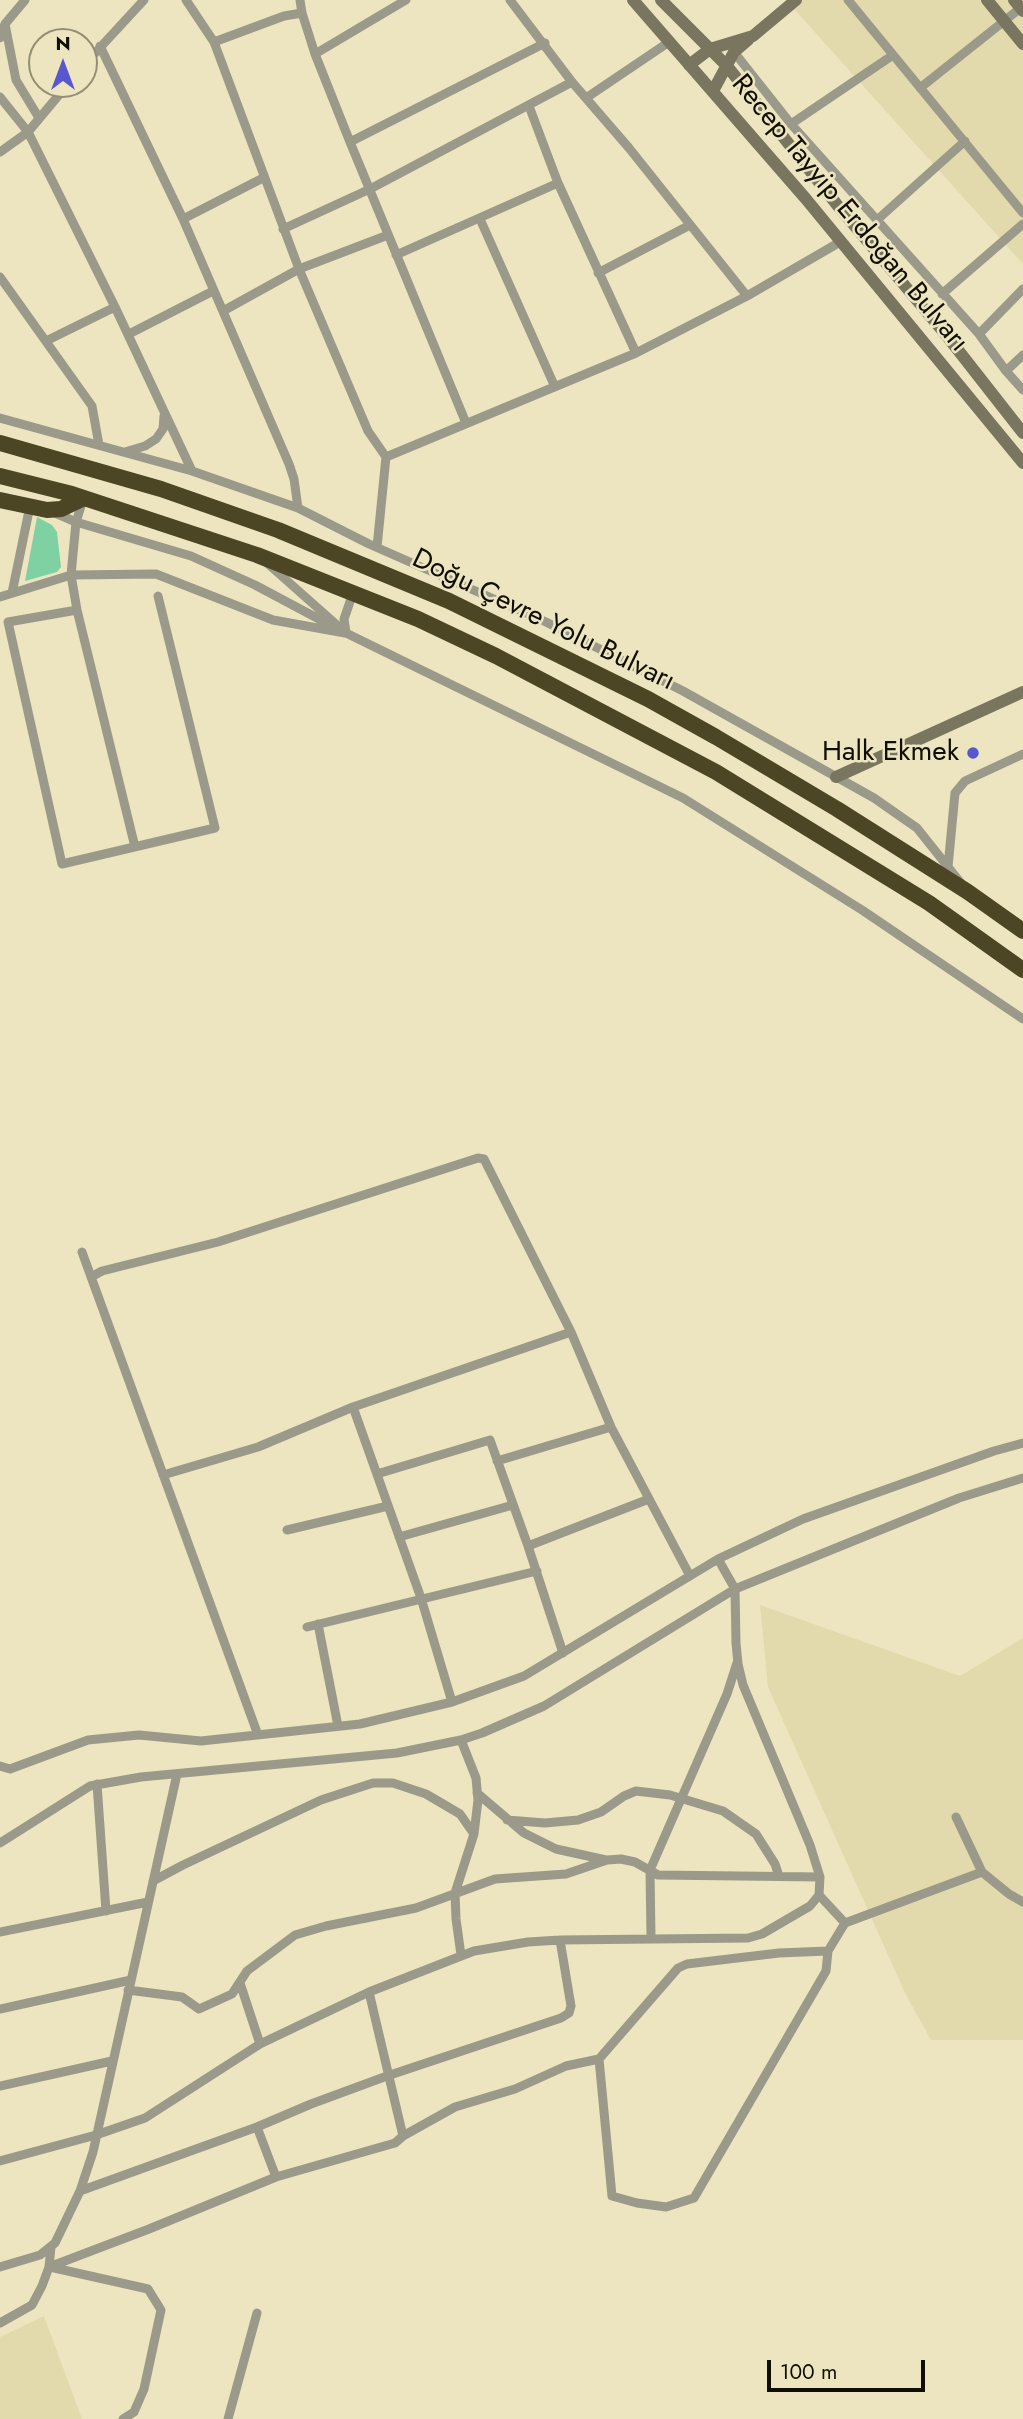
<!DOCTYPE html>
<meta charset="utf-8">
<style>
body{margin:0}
#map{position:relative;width:1023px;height:2419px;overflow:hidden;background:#ece5bf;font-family:Jost,sans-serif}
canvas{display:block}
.north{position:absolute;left:28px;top:28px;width:70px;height:70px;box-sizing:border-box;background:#ece5bf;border:2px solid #948f73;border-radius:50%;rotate:0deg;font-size:19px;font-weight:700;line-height:28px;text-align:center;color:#100d02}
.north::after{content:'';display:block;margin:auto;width:24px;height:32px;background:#5957cf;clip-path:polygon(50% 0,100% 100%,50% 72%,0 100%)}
.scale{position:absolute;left:767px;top:2360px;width:158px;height:32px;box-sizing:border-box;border:4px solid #100d02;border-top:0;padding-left:9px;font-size:21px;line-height:24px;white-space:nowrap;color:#100d02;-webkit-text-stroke:5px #ece5bf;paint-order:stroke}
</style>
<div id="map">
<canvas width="1023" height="2419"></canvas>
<div class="north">N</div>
<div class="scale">100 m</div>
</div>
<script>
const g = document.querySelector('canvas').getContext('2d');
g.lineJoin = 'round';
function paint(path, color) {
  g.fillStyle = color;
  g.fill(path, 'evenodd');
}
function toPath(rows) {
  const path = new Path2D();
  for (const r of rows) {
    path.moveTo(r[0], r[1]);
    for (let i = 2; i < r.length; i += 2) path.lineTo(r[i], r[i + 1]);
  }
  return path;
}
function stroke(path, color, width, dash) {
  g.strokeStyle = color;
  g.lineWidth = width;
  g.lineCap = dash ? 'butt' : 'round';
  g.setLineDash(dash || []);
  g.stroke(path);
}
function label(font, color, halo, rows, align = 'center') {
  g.font = font + ' Jost,sans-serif';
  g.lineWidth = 5;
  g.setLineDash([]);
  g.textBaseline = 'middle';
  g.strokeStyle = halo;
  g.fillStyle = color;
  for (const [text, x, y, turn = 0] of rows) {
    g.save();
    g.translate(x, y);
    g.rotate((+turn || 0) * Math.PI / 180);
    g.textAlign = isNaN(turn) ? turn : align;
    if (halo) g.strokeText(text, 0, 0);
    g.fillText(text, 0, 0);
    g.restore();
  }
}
paint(toPath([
 [786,0,1023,0,1023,264],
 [760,1605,960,1676,1023,1638,1023,2040,931,2040,906,1995,768,1687],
 [44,2316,82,2419,0,2419,0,2337]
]), '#e2daac');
paint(toPath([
 [37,517,52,525,57,532,61,567,57,572,25,581]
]), '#7fd1a4');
stroke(toPath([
 [186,0,214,42,299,269,368,431,386,457,377,547],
 [300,0,302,13,315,54,350,142,466,423],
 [510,0,572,82,629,148,747,296],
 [848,0,1023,213],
 [5,24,16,80,39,118],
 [0,38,5,24,25,0],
 [214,42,284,16,302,13],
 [100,46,183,219,289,464,294,479,298,508],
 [734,52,791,124,979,334,1006,371,1023,390],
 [315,54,406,0],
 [84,65,144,0],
 [920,88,1023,6],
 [0,97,28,132,115,307,192,471],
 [586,98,669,42],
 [529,106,558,183,636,353],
 [791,124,893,55],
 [350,142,545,43],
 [0,152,28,132,68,84],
 [183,219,263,178],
 [480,219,555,387],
 [877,220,965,141],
 [283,229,370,189,572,82],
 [396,255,558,183],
 [598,273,690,225],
 [0,277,92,406,99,445],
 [942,294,1023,224],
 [223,311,299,269,388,235],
 [129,334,213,291],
 [979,334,1023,289],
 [46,341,115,307],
 [1006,371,1023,355],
 [0,418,192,471,298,508,369,544,546,622,683,691,874,798,917,828,960,882],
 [125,452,145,446,156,439,163,429,164,416],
 [386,457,636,353,747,296,840,242],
 [83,500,76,522,71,575,77,610,135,847],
 [55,513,76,522,191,556,255,585,332,626],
 [267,563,346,633,683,798,862,910,1023,1019],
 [12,593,30,506],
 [0,597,71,575,156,574,273,620,345,633],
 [77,610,8,622,62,864,215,828,158,596],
 [346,633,344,619,353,593],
 [948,867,955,793,965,781,1023,754],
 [82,1252,258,1735],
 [91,1277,102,1271,218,1242,478,1158,484,1159,571,1332,611,1427,690,1576],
 [353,1407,421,1598,452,1702],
 [497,1461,611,1427],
 [377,1474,490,1440,528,1546,563,1653],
 [163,1475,258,1447,353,1407,571,1332],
 [287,1530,388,1506],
 [399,1537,513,1505],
 [528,1546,649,1499],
 [318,1624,338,1726],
 [307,1627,537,1571],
 [461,1740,476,1778,478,1800,474,1834,455,1893,456,1919,461,1955],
 [0,1766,10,1769,88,1740,139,1735,201,1741,360,1724,452,1702,524,1676,718,1559,803,1519,994,1451,1023,1443],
 [97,1784,106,1911],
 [477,1793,524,1833,556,1849,606,1860],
 [956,1817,982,1872],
 [507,1820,545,1823,578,1820,601,1812,624,1796,636,1791,670,1795,723,1811,756,1834,775,1864,779,1876],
 [0,1843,90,1786,141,1777,397,1753,461,1740,482,1733,544,1706,735,1589,959,1498,1023,1478],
 [153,1881,183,1865,321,1800,373,1783,393,1783,426,1794,460,1814,474,1834],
 [819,1895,845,1923,982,1872,1009,1894,1023,1902],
 [0,1932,148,1902],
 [651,1938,650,1870,727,1694,737,1663],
 [240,1983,260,2044],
 [128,1990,182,1997,199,2009,232,1994,247,1971,295,1935,326,1926,416,1908,495,1879,566,1874,607,1860,621,1859,635,1862,658,1875,820,1877],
 [369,1992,403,2136],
 [0,2009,131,1980],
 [599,2059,612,2196,637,2203,666,2207,694,2198,826,1971,828,1951],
 [0,2086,112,2061],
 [257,2127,276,2177],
 [0,2161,96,2135,145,2118,260,2044,369,1992,474,1951,528,1942,560,1940,748,1938,762,1934,810,1906,819,1895,820,1877,810,1845,743,1685,738,1664,736,1643,735,1589,718,1559],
 [80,2191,257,2127,311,2104,387,2076,561,2018,569,2013,571,2006,560,1940],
 [0,2267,40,2255,55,2243,80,2191,93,2152,177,1774],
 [49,2267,149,2229,276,2177,395,2143,403,2136,455,2107,515,2089,566,2066,599,2059,678,1968,687,1964,779,1953,828,1951,845,1923],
 [50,2267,148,2289,161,2310,144,2389,134,2412,123,2419],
 [0,2323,32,2305,42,2286,49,2267,51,2247],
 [228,2419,257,2313]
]), '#9b9989', 9);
stroke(toPath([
 [633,0,806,199,1023,463],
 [661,0,727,66,838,206,947,336,1023,433],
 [987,0,1023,44],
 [1014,0,1023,11],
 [689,65,710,49,753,36,796,0],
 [713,91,734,52,748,40],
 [836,777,1023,692]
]), '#79755e', 12);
stroke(toPath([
 [0,443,161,489,278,530,449,601,648,699,716,737,837,809,968,892,1023,931],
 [0,476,72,494,257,555,418,619,496,656,716,772,929,903,1023,970],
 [0,500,47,510,61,509,84,498]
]), '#4c4624', 16);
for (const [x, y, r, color] of [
 [973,753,7,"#5957cf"]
]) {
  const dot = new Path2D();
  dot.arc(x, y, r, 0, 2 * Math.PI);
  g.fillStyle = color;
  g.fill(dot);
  stroke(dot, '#ece5bf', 2.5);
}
label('28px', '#100d02', '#ece5bf', [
 ["Recep Tayyip Erdoğan Bulvarı",849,214,50],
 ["Doğu Çevre Yolu Bulvarı",543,621,26]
]);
label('28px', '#100d02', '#ece5bf', [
 ["Halk Ekmek",959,753]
], 'right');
</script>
